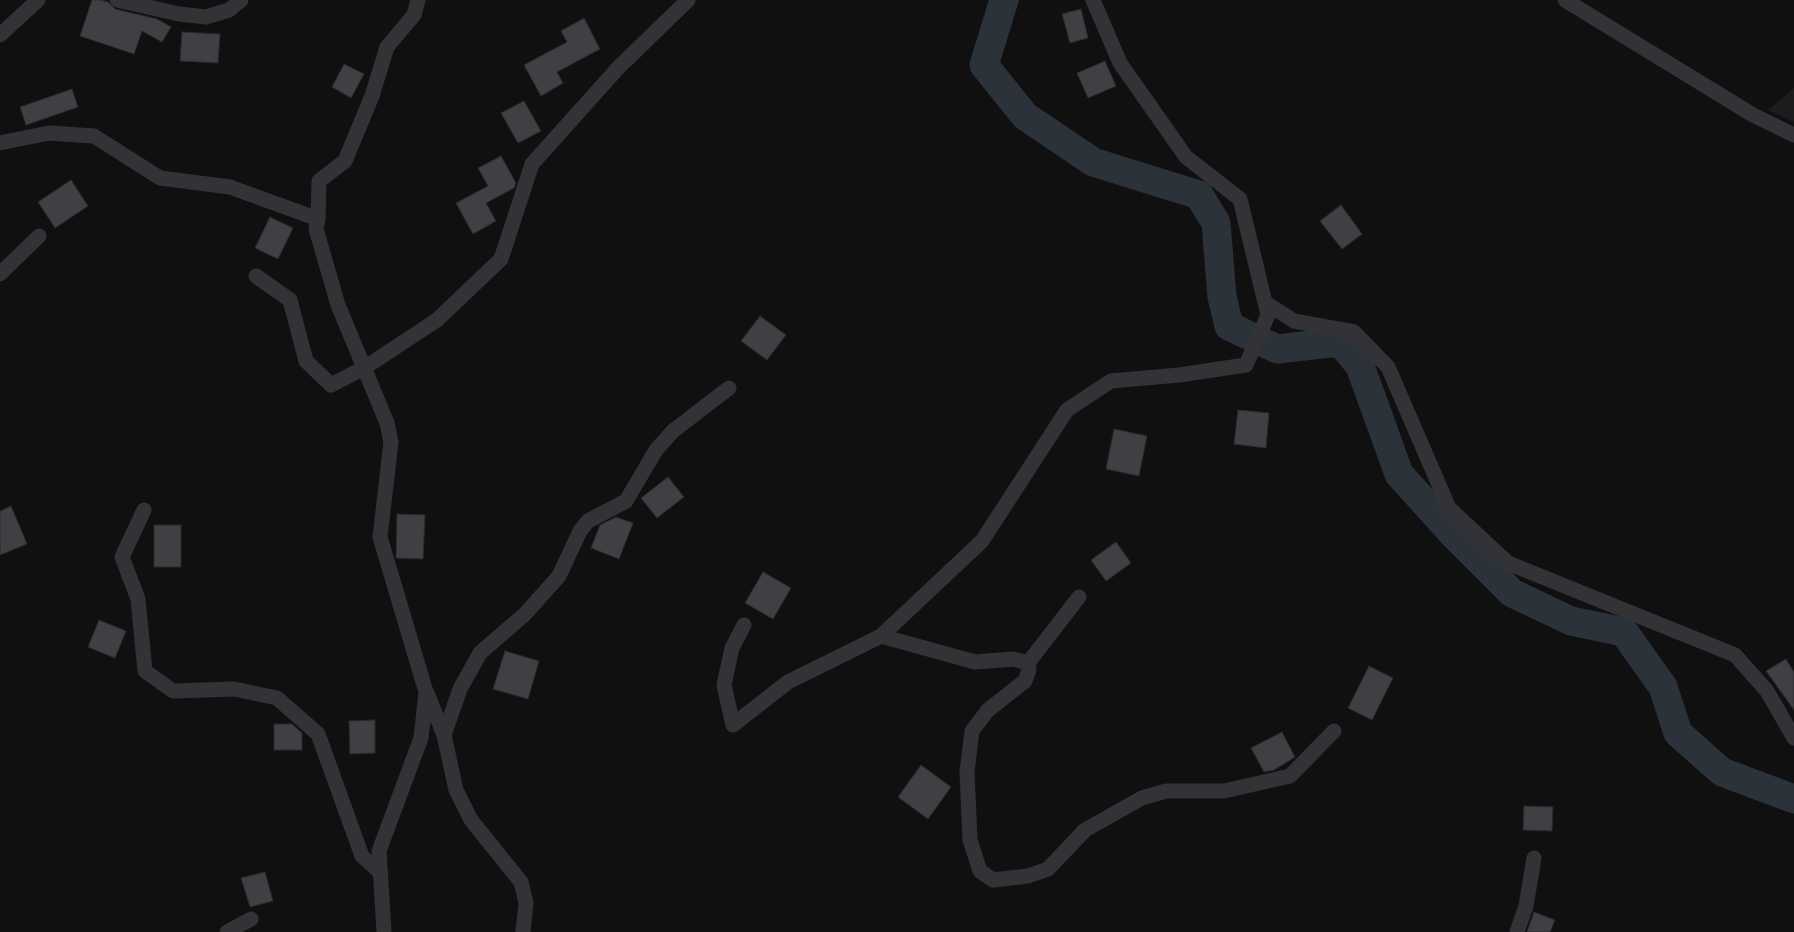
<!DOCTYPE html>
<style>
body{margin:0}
canvas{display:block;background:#101011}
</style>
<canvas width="1794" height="932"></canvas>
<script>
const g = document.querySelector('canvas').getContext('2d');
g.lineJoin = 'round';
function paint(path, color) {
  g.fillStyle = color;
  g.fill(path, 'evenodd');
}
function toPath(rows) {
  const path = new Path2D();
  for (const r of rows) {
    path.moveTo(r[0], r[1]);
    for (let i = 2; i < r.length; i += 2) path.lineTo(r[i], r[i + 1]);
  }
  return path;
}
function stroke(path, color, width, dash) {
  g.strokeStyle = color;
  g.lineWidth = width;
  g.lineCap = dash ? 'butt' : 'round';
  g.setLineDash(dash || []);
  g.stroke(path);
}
paint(toPath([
 [1794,88,1794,122,1768,110]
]), '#1c1c1e');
stroke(toPath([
 [1004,0,984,65,1025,116,1093,162,1199,195,1216,223,1222,297,1229,326,1277,349,1340,342,1360,366,1399,474,1454,535,1512,593,1571,621,1624,632,1663,687,1678,733,1722,772,1794,799]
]), '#2c323a', 29);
const building = toPath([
 [92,0,101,0,108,2,115,9,157,19,171,27,162,42,142,31,134,54,80,36,92,0],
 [1081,9,1088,38,1070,43,1062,14,1081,9],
 [584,18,600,49,557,72,563,83,541,96,524,65,567,42,561,31,584,18],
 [182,32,220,34,218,63,180,61,182,32],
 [1105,61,1116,86,1088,98,1077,73,1105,61],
 [344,64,364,74,351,98,332,87,344,64],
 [72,89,78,107,26,125,20,107,72,89],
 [524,101,541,131,518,143,501,113,524,101],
 [501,156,516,183,514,188,486,203,496,221,473,234,456,203,488,186,478,168,501,156],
 [71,180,88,206,55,228,38,202,71,180],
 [1341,205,1362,234,1342,249,1320,221,1341,205],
 [270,217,293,228,278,259,255,248,270,217],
 [760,316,786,335,767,360,741,341,760,316],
 [1238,410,1269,413,1266,448,1234,444,1238,410],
 [1114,429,1147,436,1139,476,1106,469,1114,429],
 [668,477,684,497,657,518,641,498,668,477],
 [11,506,27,544,0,555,0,511,11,506],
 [397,514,425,515,423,559,396,558,397,514],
 [616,517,633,523,619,559,591,548,600,525,616,517],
 [154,525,181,525,181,567,154,567,154,525],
 [1116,542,1131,563,1106,581,1091,560,1116,542],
 [763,572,791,588,773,619,745,603,763,572],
 [99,620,126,631,115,658,88,647,99,620],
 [505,651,539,661,528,699,493,689,505,651],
 [1786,659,1794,672,1794,710,1766,671,1786,659],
 [1369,666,1393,678,1372,720,1348,708,1369,666],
 [375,720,375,753,350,754,349,721,375,720],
 [274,724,292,724,302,733,302,750,274,750,274,724],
 [1282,732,1295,757,1274,770,1264,772,1251,748,1282,732],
 [921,765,951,787,928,819,898,797,921,765],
 [1524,806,1553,807,1552,831,1523,830,1524,806],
 [265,872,273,901,250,907,241,878,265,872],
 [1534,912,1555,920,1550,932,1527,932,1534,912]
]);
paint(building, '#3f4044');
stroke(building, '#2a2a2c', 1);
stroke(toPath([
 [117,0,179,14,206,17,229,10,241,0],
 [1565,0,1753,115,1794,135],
 [0,35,38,0],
 [0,143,49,133,94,136,160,178,230,187,318,219,316,229,338,305,387,423,391,442,380,537,426,692,421,738,379,851,384,932],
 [318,219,319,181,345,161,372,96,387,47,414,15,418,0],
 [0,274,39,236],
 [256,276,290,300,306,361,331,385,364,368,437,320,501,259,532,164,618,68,688,0],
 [1266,303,1294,321,1354,332,1388,367,1449,508,1508,563,1735,655,1767,691,1794,738],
 [144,510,122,557,138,599,145,671,173,691,234,689,277,698,318,734,362,856,381,873],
 [744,625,732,648,724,685,733,725,788,682,881,636,982,541,1067,410,1111,381,1179,375,1246,365,1268,315,1240,199,1186,157,1120,63,1093,0],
 [881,636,975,662,1013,659,1028,663,1029,670,1025,681,988,710,972,731,967,772,970,840,980,871,993,880,1028,876,1048,869,1085,830,1142,798,1166,791,1224,791,1290,776,1334,731],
 [1028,663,1079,597],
 [427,693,444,735,456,790,471,820,521,882,526,903,523,932],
 [444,735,460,689,480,653,525,614,559,576,580,531,588,521,626,501,656,450,673,431,729,388],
 [227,932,251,919],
 [1517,932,1526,906,1534,858]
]), '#333337', 15);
</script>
